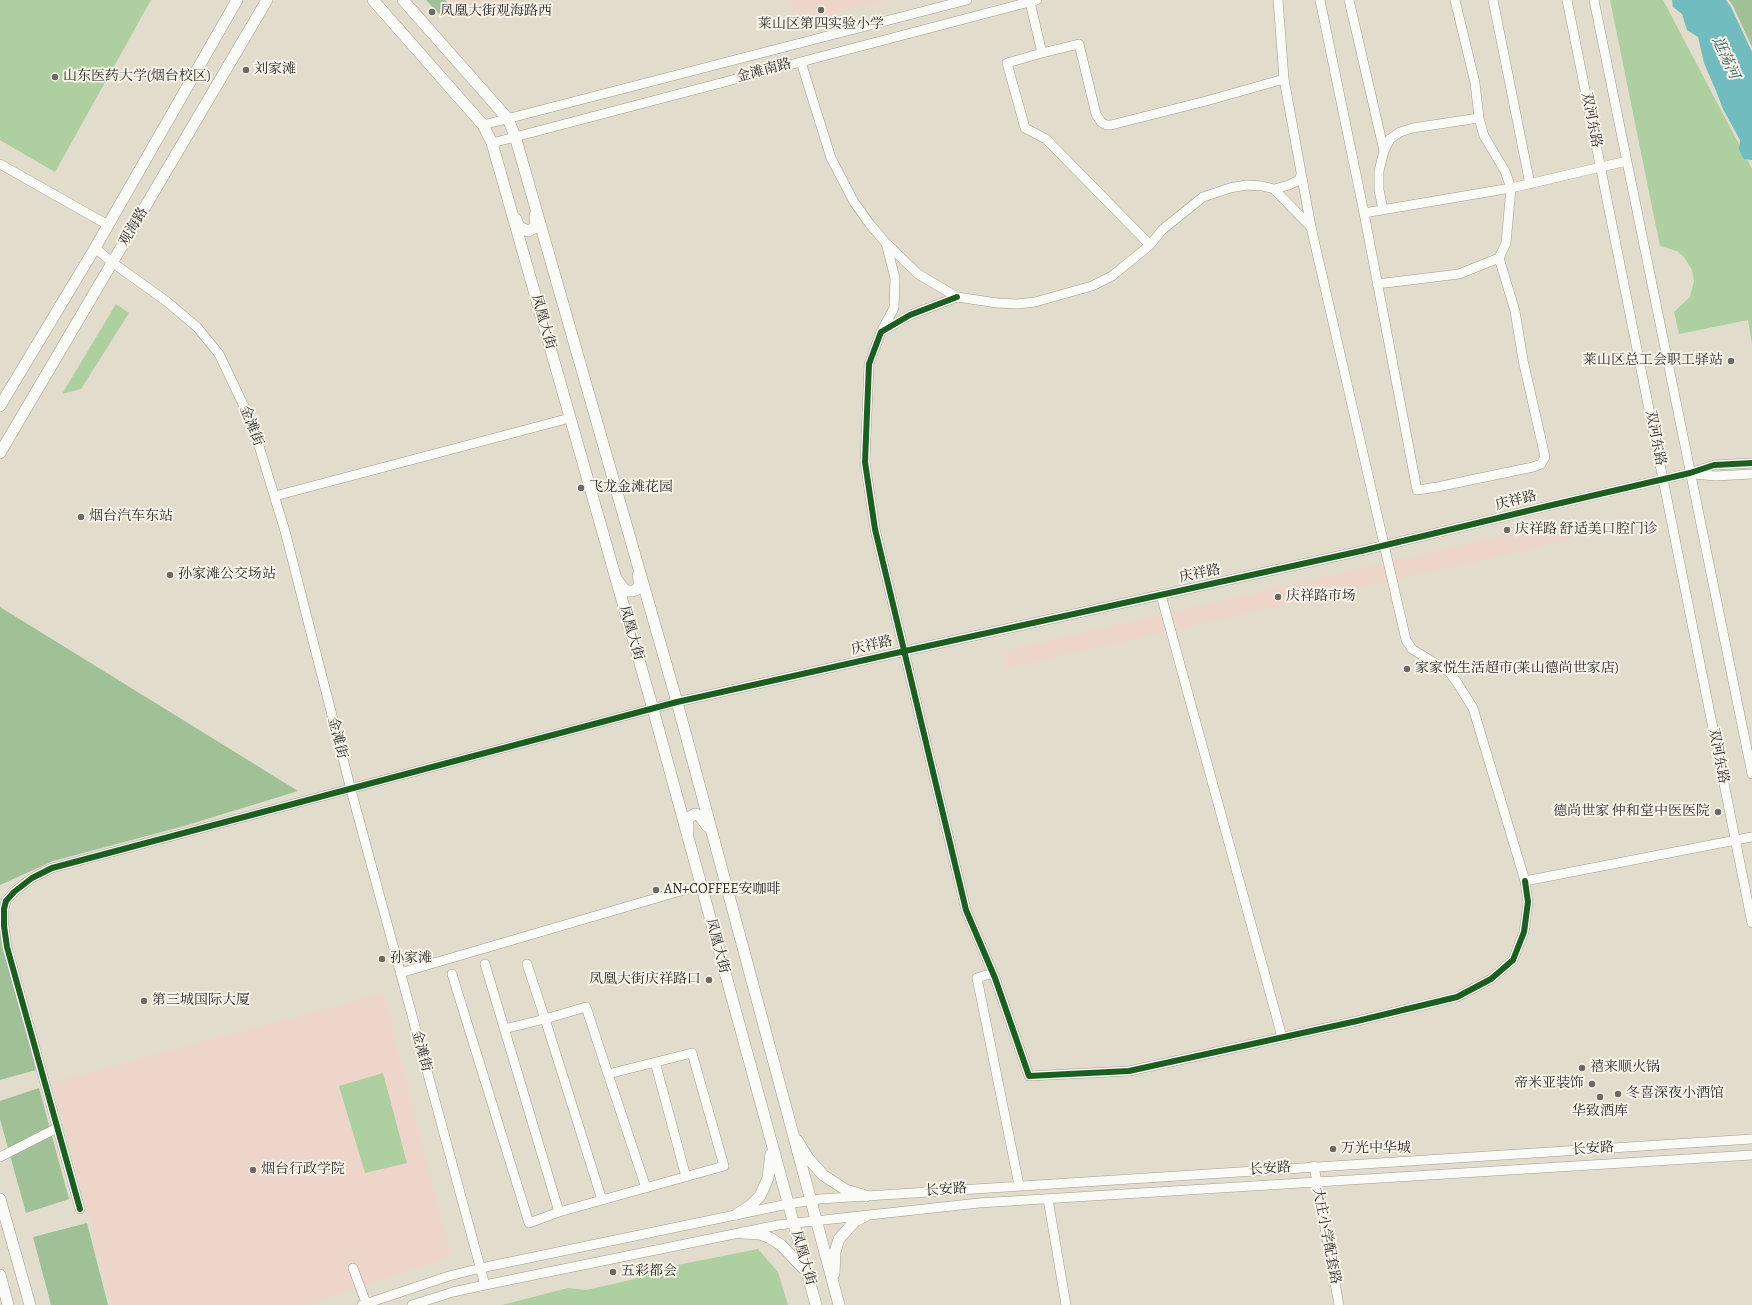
<!DOCTYPE html>
<meta charset="utf-8">
<style>
body{margin:0}
canvas{display:block;background:#e1dccb}
</style>
<canvas width="1752" height="1305"></canvas>
<script>
const g = document.querySelector('canvas').getContext('2d');
g.lineJoin = 'round';
function paint(path, color) {
  g.fillStyle = color;
  g.fill(path, 'evenodd');
}
function toPath(rows) {
  const path = new Path2D();
  for (const r of rows) {
    path.moveTo(r[0], r[1]);
    for (let i = 2; i < r.length; i += 2) path.lineTo(r[i], r[i + 1]);
  }
  return path;
}
function stroke(path, color, width, dash) {
  g.strokeStyle = color;
  g.lineWidth = width;
  g.lineCap = dash ? 'butt' : 'round';
  g.setLineDash(dash || []);
  g.stroke(path);
}
function label(font, color, halo, rows, align = 'center') {
  g.font = font + ' Alegreya,"Noto Serif SC",serif';
  g.lineWidth = 4;
  g.setLineDash([]);
  g.textBaseline = 'middle';
  g.strokeStyle = halo;
  g.fillStyle = color;
  for (const [text, x, y, turn = 0] of rows) {
    g.save();
    g.translate(x, y);
    g.rotate((+turn || 0) * Math.PI / 180);
    g.textAlign = isNaN(turn) ? turn : align;
    if (halo) g.strokeText(text, 0, 0);
    g.fillText(text, 0, 0);
    g.restore();
  }
}
paint(toPath([
 [444,0,516,0,458,16],
 [789,0,888,0,795,23],
 [1566,521,1570,540,1007,668,1004,651],
 [384,993,451,1257,328,1297,314,1305,112,1305,53,1082]
]), '#edd6c9');
paint(toPath([
 [0,0,151,0,55,172,0,140],
 [1610,0,1663,0,1752,169,1752,344,1748,320,1679,334,1674,312,1690,297,1694,281,1692,270,1684,257,1677,251,1660,246],
 [116,304,129,313,81,389,62,394],
 [383,1073,407,1163,365,1173,339,1086],
 [758,1249,778,1272,788,1305,502,1305,568,1288,586,1290,635,1279,657,1269]
]), '#aecfa0');
paint(toPath([
 [426,0,445,0,451,6,440,15],
 [1729,0,1752,0,1752,47,1733,6],
 [0,607,298,791,184,826,53,861,0,885],
 [0,923,3,947,36,1070,0,1080],
 [39,1088,69,1199,26,1213,0,1119,0,1101],
 [87,1223,108,1305,51,1305,33,1237]
]), '#a0c097');
paint(toPath([
 [1672,0,1726,0,1731,7,1752,52,1752,160,1744,159,1742,156,1739,149,1740,140,1723,109,1716,91,1704,63,1698,37,1687,30,1682,14,1673,7]
]), '#70bcbe');
const minor = toPath([
 [1031,0,1030,2,1042,53,1079,44,1096,114,1101,122,1106,125,1111,125,1206,101,1284,79],
 [1278,0,1284,79,1311,227,1406,640,1412,649,1449,672,1456,681,1473,708,1525,881,1752,837],
 [1320,0,1364,213,1417,490,1437,487,1533,467,1541,464,1545,457,1523,360,1515,311,1499,258,1506,243,1511,188,1505,171,1484,136,1479,118,1475,83,1455,0],
 [1349,0,1384,151],
 [1493,0,1530,184],
 [1567,0,1752,923],
 [1594,0,1752,774],
 [1042,53,1007,63,1025,128,1046,139,1150,245],
 [801,62,831,158,854,202,869,223,885,242,918,274,957,297,997,303,1017,304,1035,302,1092,286,1112,276,1150,245,1162,230,1203,197,1230,188,1246,185,1262,186,1274,189,1311,227],
 [483,125,967,0],
 [492,143,1037,0],
 [0,164,108,225],
 [1274,189,1289,185,1299,180,1301,175],
 [1383,210,1379,190,1379,171,1384,151,1390,139,1400,132,1413,128,1479,118],
 [1364,213,1511,188,1627,161],
 [95,248,113,263,166,301,197,327,219,354,252,423,285,531,351,790,485,1285],
 [1377,284,1459,274,1499,258],
 [957,297,910,315,881,332,869,364,865,462,875,529,966,910,995,978,1029,1076,1129,1071,1357,1021,1457,997,1491,979,1513,960,1524,932,1528,902,1525,881],
 [881,332,894,308,895,278,886,243],
 [1694,474,1716,476,1752,474],
 [275,496,570,418],
 [1161,595,1282,1037],
 [527,964,545,1019,586,1007,608,1074,692,1053,724,1166,559,1212],
 [400,973,701,885],
 [993,973,977,978,1019,1185],
 [452,974,529,1223,559,1212,485,964],
 [504,1029,545,1019,602,1200],
 [655,1062,686,1177],
 [608,1074,646,1188],
 [0,1157,57,1128],
 [1314,1166,1339,1305],
 [1048,1199,1066,1305],
 [80,1209,7,947,4,926,4,909,6,901,14,892,32,878,52,868,677,702,905,651,1361,551,1548,506,1690,473,1714,465,1752,463],
 [353,1268,366,1303],
 [362,1305,449,1276,481,1268,788,1204,820,1199,1752,1139],
 [412,1305,453,1292,485,1285,778,1225,979,1203,1752,1155]
]);
const major = toPath([
 [373,0,483,125,492,143,653,709,816,1305],
 [403,0,508,119,515,136,677,702,839,1305],
 [516,219,519,227,528,231,536,227,535,215],
 [0,406,95,248,237,0],
 [0,453,267,0],
 [618,581,623,588,627,591,632,591,636,590,640,585,638,575],
 [688,831,688,818,695,814,699,815,707,826],
 [797,1140,808,1158,823,1175,846,1190,866,1196],
 [0,1199,30,1305],
 [737,1214,750,1206,760,1196,768,1178,771,1154],
 [742,1233,760,1234,770,1238,781,1245,804,1269],
 [834,1274,835,1252,839,1239,855,1221,865,1216],
 [0,1275,8,1305]
]);
stroke(minor, '#9f9c93', 10);
stroke(major, '#9f9c93', 12);
stroke(minor, '#fafaf7', 9);
stroke(major, '#fafaf7', 11);
stroke(toPath([
 [957,297,910,315,881,332,869,364,865,462,875,529,966,910,995,978,1029,1076,1129,1071,1357,1021,1457,997,1491,979,1513,960,1524,932,1528,902,1525,881],
 [80,1209,7,947,4,926,4,909,6,901,14,892,32,878,52,868,677,702,905,651,1361,551,1548,506,1690,473,1714,465,1752,463]
]), '#1b5e20', 6);
for (const [x, y, r, color] of [
 [821,10,4,"#6b6963"],
 [432,12,4,"#6b6963"],
 [246,70,4,"#6b6963"],
 [55,77,4,"#6b6963"],
 [1731,361,4,"#6b6963"],
 [581,488,4,"#6b6963"],
 [81,517,4,"#6b6963"],
 [1507,530,4,"#6b6963"],
 [170,575,4,"#6b6963"],
 [1278,597,4,"#6b6963"],
 [1407,669,4,"#6b6963"],
 [1718,812,4,"#6b6963"],
 [656,890,4,"#6b6963"],
 [382,959,4,"#6b6963"],
 [709,980,4,"#6b6963"],
 [144,1001,4,"#6b6963"],
 [1582,1068,4,"#6b6963"],
 [1592,1084,4,"#6b6963"],
 [1618,1094,4,"#6b6963"],
 [1600,1097,4,"#6b6963"],
 [1333,1149,4,"#6b6963"],
 [253,1170,4,"#6b6963"],
 [613,1272,4,"#6b6963"]
]) {
  const dot = new Path2D();
  dot.arc(x, y, r, 0, 2 * Math.PI);
  g.fillStyle = color;
  g.fill(dot);
  stroke(dot, '#f7f3e8', 1.5);
}
label('14px', '#2b2b2b', '#f7f3e8', [
 ["凤凰大街观海路西",440,12],
 ["莱山区第四实验小学",821,25,"center"],
 ["刘家滩",254,70],
 ["山东医药大学(烟台校区)",63,77],
 ["莱山区总工会职工驿站",1723,361,"right"],
 ["飞龙金滩花园",589,488],
 ["烟台汽车东站",89,517],
 ["庆祥路 舒适美口腔门诊",1515,530],
 ["孙家滩公交场站",178,575],
 ["庆祥路市场",1286,597],
 ["家家悦生活超市(莱山德尚世家店)",1415,669],
 ["德尚世家 仲和堂中医医院",1710,812,"right"],
 ["AN+COFFEE安咖啡",664,890],
 ["孙家滩",390,959],
 ["凤凰大街庆祥路口",701,980,"right"],
 ["第三城国际大厦",152,1001],
 ["禧来顺火锅",1590,1068],
 ["帝米亚装饰",1584,1084,"right"],
 ["冬喜深夜小酒馆",1626,1094],
 ["华致酒库",1600,1112,"center"],
 ["万光中华城",1341,1149],
 ["烟台行政学院",261,1170],
 ["五彩都会",621,1272]
], 'left');
label('14px', '#2b2b2b', '#f7f3e8', [
 ["金滩南路",764,71,-15],
 ["双河东路",1591,120,79],
 ["观海路",134,227,-59],
 ["凤凰大街",543,322,74],
 ["金滩街",251,426,69],
 ["双河东路",1655,438,79],
 ["庆祥路",1516,501,-14],
 ["庆祥路",1200,574,-12],
 ["凤凰大街",631,633,74],
 ["庆祥路",872,646,-13],
 ["金滩街",337,738,76],
 ["双河东路",1718,756,79],
 ["凤凰大街",717,946,75],
 ["金滩街",421,1051,75],
 ["长安路",1593,1149,-4],
 ["长安路",1270,1169,-4],
 ["长安路",946,1190,-4],
 ["大庄小学配套路",1326,1236,79],
 ["凤凰大街",803,1258,74]
]);
label('italic 15px', '#32595d', '#f7f3e8', [
 ["逛荡河",1725,58,65]
]);
</script>
